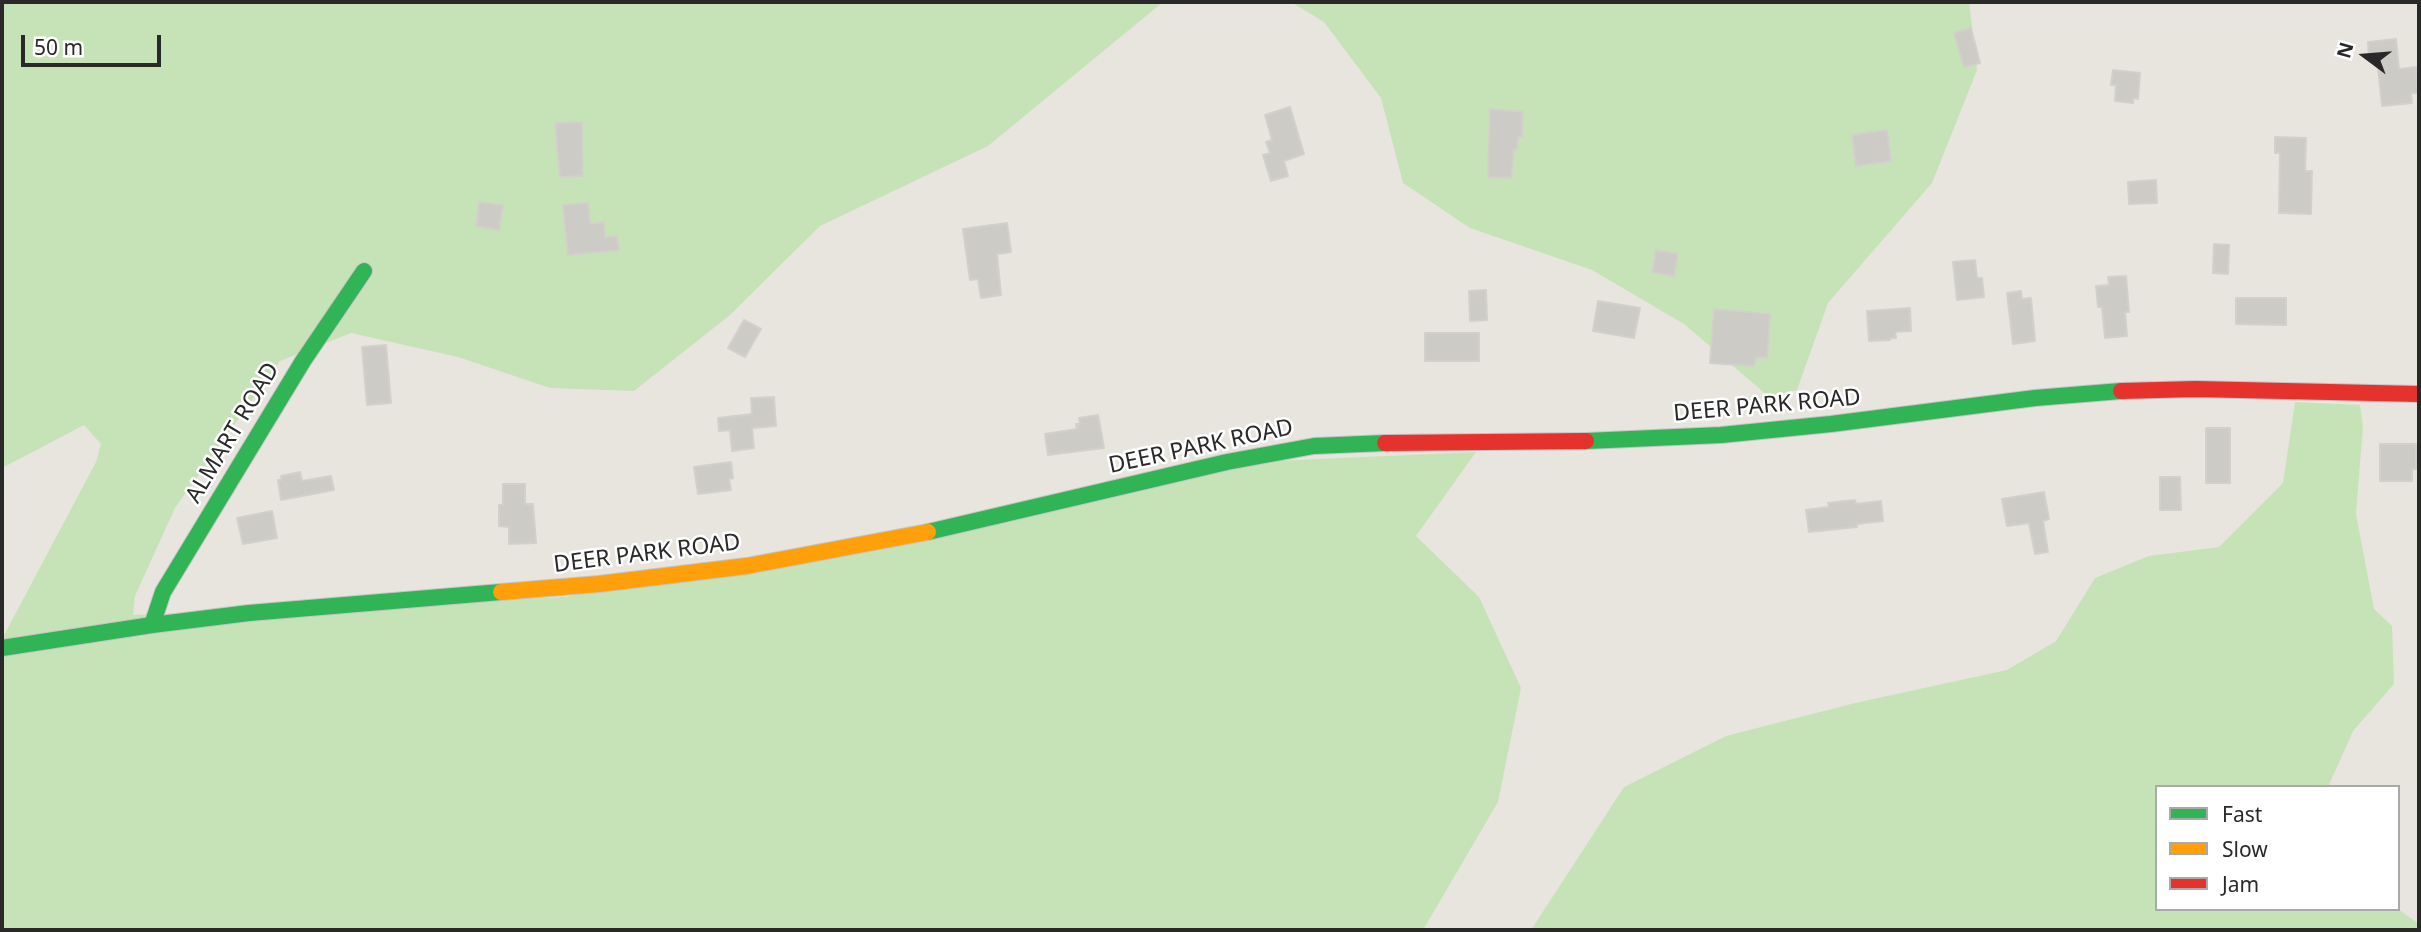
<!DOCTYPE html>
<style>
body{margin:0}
#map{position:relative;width:2421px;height:932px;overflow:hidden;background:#e8e5df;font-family:"Noto Sans",sans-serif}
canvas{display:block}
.frame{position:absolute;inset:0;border:4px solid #292929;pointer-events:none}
.legend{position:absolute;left:2155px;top:785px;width:245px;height:126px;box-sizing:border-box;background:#fff;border:2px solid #a9a9a9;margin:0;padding:9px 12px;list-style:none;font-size:21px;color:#292929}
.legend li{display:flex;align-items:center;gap:14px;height:35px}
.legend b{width:35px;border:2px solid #a9a9a9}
.north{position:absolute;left:2330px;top:21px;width:70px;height:70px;-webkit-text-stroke:5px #fff;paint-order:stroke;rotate:286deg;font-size:19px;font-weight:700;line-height:28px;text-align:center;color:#292929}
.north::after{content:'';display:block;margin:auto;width:24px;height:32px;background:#292929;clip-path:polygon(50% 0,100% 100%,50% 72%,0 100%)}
.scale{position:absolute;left:21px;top:35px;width:140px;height:32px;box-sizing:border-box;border:4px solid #292929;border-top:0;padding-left:9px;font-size:21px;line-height:24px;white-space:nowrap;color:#292929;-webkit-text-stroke:5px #fff;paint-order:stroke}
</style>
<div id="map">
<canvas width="2421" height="932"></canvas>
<div class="frame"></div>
<ul class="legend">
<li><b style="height:9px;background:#30b455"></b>Fast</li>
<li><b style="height:9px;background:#ff9f0a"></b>Slow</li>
<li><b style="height:9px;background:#e5322d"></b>Jam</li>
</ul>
<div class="north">N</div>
<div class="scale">50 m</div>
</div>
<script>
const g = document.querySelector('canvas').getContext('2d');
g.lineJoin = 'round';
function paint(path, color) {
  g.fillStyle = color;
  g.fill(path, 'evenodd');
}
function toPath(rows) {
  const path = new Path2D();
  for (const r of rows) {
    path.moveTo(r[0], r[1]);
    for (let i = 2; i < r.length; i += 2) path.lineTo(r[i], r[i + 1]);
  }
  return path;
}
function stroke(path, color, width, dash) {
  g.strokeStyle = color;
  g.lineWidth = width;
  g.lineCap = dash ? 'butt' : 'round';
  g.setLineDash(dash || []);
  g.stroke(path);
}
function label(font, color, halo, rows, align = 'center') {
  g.font = font + ' "Noto Sans",sans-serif';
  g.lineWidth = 5;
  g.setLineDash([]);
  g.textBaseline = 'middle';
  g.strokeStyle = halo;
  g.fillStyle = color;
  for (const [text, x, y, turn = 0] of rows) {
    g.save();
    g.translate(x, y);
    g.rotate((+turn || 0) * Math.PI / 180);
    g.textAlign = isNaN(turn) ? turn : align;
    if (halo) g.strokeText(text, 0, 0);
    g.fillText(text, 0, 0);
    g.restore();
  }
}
paint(toPath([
 [2,2,1163,2,988,146,820,226,730,315,634,391,550,388,458,357,351,333,280,361,175,508,135,596,133,615,565,597,1274,461,1476,452,1416,536,1479,597,1521,688,1498,802,1423,930,2,930,2,639,96,462,101,444,84,425,2,468],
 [1291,2,1969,2,1977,70,1932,183,1828,303,1797,390,1768,396,1684,324,1592,270,1470,228,1403,183,1381,98,1324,22],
 [2295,402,2360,405,2363,426,2356,514,2374,609,2392,626,2394,684,2353,731,2328,787,2157,787,2157,909,2398,909,2419,924,2419,930,1531,930,1624,787,1726,736,1855,703,2007,670,2056,641,2095,578,2149,556,2219,547,2283,483]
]), '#c6e3b7');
const building = toPath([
 [1971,28,1980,63,1964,67,1954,33,1971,28],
 [2396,39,2399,69,2416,67,2418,93,2411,93,2412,103,2382,106,2377,59,2369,59,2368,42,2396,39],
 [2113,70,2140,73,2138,99,2133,98,2133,103,2115,101,2116,85,2111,85,2113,70],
 [1290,107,1304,154,1284,161,1288,176,1271,181,1263,155,1270,153,1266,142,1272,140,1265,115,1290,107],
 [1490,109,1523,112,1522,137,1518,137,1517,149,1514,149,1511,178,1488,177,1490,109],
 [582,122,583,176,560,177,555,123,582,122],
 [1887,130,1891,161,1856,166,1852,135,1887,130],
 [2275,137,2306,138,2305,171,2312,171,2311,214,2279,213,2280,153,2275,153,2275,137],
 [2156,180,2157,203,2129,204,2128,182,2156,180],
 [479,202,503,205,499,230,476,226,479,202],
 [588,203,590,224,604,222,605,237,617,236,619,250,568,255,563,205,588,203],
 [1007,223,1011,252,997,254,1001,295,981,298,978,279,970,280,963,229,1007,223],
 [2214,244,2229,245,2228,274,2213,273,2214,244],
 [1656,250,1678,254,1674,276,1652,272,1656,250],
 [1975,260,1977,278,1982,278,1984,297,1957,300,1953,262,1975,260],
 [2126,276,2129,312,2125,312,2127,336,2105,338,2102,307,2098,307,2096,286,2109,285,2108,277,2126,276],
 [1486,290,1487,320,1470,321,1469,291,1486,290],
 [2021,291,2022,299,2031,298,2035,341,2013,344,2007,293,2021,291],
 [2236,298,2286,298,2286,325,2236,324,2236,298],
 [1598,301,1640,308,1634,338,1593,331,1598,301],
 [1910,308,1911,331,1895,332,1896,338,1890,338,1890,340,1869,341,1867,311,1910,308],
 [1714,309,1770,314,1767,358,1757,357,1754,366,1710,363,1714,309],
 [744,320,761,329,745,357,728,348,744,320],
 [1425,333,1479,333,1479,361,1425,361,1425,333],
 [386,345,391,403,367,405,362,347,386,345],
 [774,397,776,426,752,428,754,448,732,451,730,430,719,431,718,418,752,414,751,398,774,397],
 [1098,415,1104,448,1048,455,1045,434,1077,429,1076,424,1080,424,1079,418,1098,415],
 [2206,428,2230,428,2230,483,2206,483,2206,428],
 [2380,444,2416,444,2416,469,2412,469,2412,481,2380,481,2380,444],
 [731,462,733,478,729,479,731,490,698,494,694,467,731,462],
 [300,472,302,481,331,476,334,490,281,500,278,480,282,480,281,476,300,472],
 [2160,477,2180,477,2181,510,2160,510,2160,477],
 [503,484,525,484,525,504,533,504,536,543,509,544,509,527,499,526,499,505,503,505,503,484],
 [2044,492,2049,519,2043,521,2048,552,2035,554,2029,523,2007,526,2002,499,2044,492],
 [1855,500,1856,504,1881,501,1883,521,1857,524,1857,527,1809,532,1806,510,1829,507,1828,503,1855,500],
 [272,511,277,538,243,544,237,518,272,511]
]);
paint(building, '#cdcbc6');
stroke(building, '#d3d0cb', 2);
const fast = toPath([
 [1586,441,1721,435,1831,424,2035,398,2121,391],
 [928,532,1227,462,1314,446,1385,443],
 [152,625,163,592,303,361,364,271],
 [2,648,152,625,249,613,501,592]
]);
const slow = toPath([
 [501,592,599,584,747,566,928,532]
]);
const jam = toPath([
 [2121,391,2195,389,2419,394],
 [1385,443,1586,441]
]);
stroke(fast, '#c5c4c4', 18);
stroke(slow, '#c5c4c4', 18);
stroke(jam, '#c5c4c4', 18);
stroke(fast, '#30b455', 16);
stroke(slow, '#ff9f0a', 16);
stroke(jam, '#e5322d', 16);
label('23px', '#292929', '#fff', [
 ["DEER PARK ROAD",1767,406,-5],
 ["ALMART ROAD",233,433,-59],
 ["DEER PARK ROAD",1201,447,-12],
 ["DEER PARK ROAD",647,554,-7]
]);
</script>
